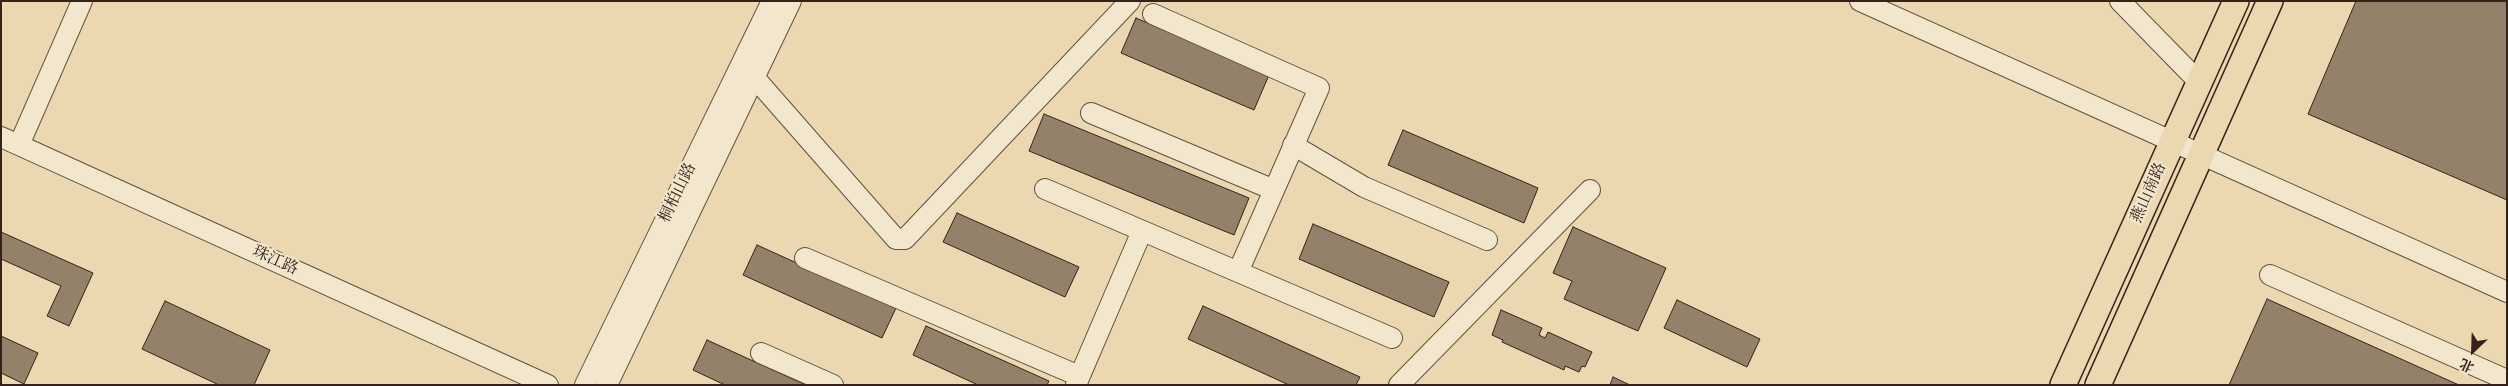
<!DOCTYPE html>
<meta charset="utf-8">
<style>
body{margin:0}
#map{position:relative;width:2508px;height:386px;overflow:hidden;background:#ebd8b1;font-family:"IM FELL French Canon","Noto Serif SC",serif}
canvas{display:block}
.frame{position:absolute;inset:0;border:2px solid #35221a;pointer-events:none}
.north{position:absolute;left:2448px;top:326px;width:50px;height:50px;-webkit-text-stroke:4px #f2e6cc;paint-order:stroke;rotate:204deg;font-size:14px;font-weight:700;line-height:20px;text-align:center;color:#35221a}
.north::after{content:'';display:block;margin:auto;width:18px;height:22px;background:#35221a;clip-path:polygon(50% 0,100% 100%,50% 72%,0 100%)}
</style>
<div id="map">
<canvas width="2508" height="386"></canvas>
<div class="frame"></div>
<div class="north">北</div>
</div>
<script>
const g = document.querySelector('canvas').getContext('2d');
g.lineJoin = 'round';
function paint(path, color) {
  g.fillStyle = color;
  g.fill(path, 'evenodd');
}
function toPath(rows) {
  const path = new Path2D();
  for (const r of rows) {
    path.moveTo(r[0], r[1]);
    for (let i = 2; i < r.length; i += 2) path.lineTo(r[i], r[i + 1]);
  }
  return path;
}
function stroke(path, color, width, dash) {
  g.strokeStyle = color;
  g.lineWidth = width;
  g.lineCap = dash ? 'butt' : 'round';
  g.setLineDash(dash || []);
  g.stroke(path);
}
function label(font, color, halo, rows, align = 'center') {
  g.font = font + ' "IM FELL French Canon","Noto Serif SC",serif';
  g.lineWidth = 4.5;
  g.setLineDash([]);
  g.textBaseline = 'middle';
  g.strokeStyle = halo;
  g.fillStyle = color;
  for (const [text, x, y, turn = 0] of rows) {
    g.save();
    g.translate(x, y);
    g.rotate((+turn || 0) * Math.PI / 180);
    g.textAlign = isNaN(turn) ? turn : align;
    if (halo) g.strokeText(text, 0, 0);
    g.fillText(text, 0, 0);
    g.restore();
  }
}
const building = toPath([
 [2356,1,2507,1,2507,200,2308,114,2356,1],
 [1136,18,1269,75,1254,110,1121,53,1136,18],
 [1044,114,1249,198,1234,235,1029,151,1044,114],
 [1403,130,1538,188,1524,223,1388,165,1403,130],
 [957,213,1079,267,1065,297,943,242,957,213],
 [1313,224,1449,282,1434,317,1299,259,1313,224],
 [1573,227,1666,268,1638,331,1564,299,1572,281,1553,273,1573,227],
 [1,232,93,273,69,326,47,316,61,286,1,259,1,232],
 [757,245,896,308,882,338,743,275,757,245],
 [2267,299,2459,385,2229,385,2267,299],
 [1677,300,1760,339,1747,367,1664,328,1677,300],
 [165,301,270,350,254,385,219,385,142,349,165,301],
 [1203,306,1360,377,1356,385,1289,385,1188,339,1203,306],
 [1501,310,1542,328,1539,335,1545,338,1548,332,1592,352,1585,367,1582,366,1579,372,1565,366,1564,370,1502,342,1503,340,1492,335,1501,310],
 [926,326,1049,381,1047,385,978,385,913,355,926,326],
 [1,336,38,353,24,384,1,373,1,336],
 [707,340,806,385,725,385,693,370,707,340],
 [1613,377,1630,385,1610,385,1613,377]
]);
paint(building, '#948169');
stroke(building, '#35221a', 1);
const minor = toPath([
 [1860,1,2507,292],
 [2120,1,2199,82],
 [1153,14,1319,88,1238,272],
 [754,77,896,239,905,239,1130,1],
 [1091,113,1274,190],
 [1,137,548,385],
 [19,145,82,1],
 [1293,145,1364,187,1487,240],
 [1045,189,1392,338],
 [805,258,1079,376],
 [2270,275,2507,380],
 [761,353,833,385],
 [585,385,772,1],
 [607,385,791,1],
 [1076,385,1142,231],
 [1399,385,1590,190]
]);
const major = toPath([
 [2063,385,2236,1],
 [2098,385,2270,1]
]);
stroke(minor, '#625040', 22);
stroke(major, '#35221a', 28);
stroke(minor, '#f2e6cc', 20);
stroke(major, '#ebd8b1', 25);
label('16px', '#35221a', '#f2e6cc', [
 ["桐柏山路",678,193,-64],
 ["燕山南路",2149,193,-66],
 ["珠江路",275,261,24]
]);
</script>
